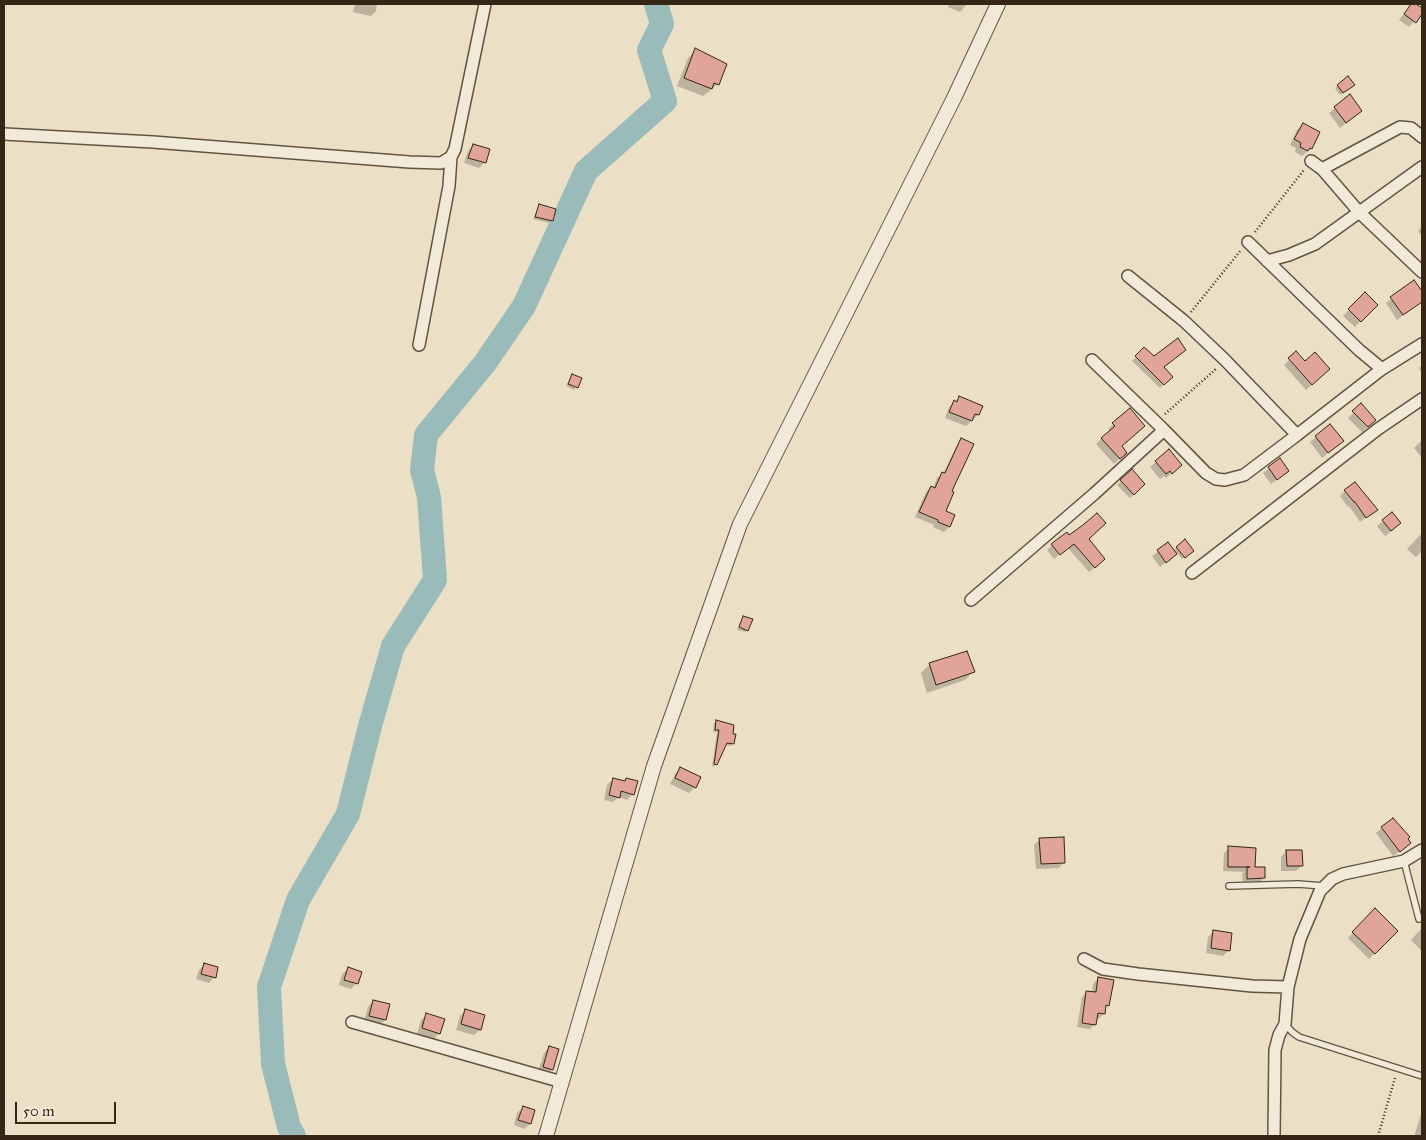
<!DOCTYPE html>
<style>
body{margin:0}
#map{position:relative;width:1426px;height:1140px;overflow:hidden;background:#ebdfc5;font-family:"IM FELL Great Primer",serif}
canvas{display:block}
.frame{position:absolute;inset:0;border:5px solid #352615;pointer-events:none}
.scale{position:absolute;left:15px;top:1102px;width:101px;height:22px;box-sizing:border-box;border:2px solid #352615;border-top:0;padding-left:6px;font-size:15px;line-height:18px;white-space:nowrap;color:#352615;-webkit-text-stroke:4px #f2ead9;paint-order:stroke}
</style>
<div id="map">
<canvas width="1426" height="1140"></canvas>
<div class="frame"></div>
<div class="scale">50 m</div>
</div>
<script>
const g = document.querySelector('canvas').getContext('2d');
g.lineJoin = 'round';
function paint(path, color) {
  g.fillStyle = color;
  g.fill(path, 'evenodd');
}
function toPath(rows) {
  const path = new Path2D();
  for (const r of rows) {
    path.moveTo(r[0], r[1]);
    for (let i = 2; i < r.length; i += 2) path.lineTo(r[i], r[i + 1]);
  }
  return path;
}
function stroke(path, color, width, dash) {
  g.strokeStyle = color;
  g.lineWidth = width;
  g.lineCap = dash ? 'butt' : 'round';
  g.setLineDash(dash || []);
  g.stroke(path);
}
paint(toPath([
 [355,4,377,4,376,11,371,16,353,12],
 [949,4,967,4,960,12,948,7],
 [1412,4,1422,10,1422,12,1409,27,1399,20],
 [696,50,718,84,703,96,677,86,688,58],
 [1338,86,1351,87,1340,95,1335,88],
 [1350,96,1361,111,1340,128,1329,113],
 [1303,124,1319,132,1311,148,1302,156,1295,152,1296,148,1290,145,1297,130],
 [473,145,485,162,479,168,464,163,468,151],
 [539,206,552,220,549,223,533,219],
 [1422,227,1422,236,1418,231],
 [1414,282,1422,293,1422,301,1397,320,1386,303],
 [1365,293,1376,305,1355,327,1343,316],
 [1144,349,1171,377,1160,388,1132,361],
 [1296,353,1305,363,1323,375,1306,390,1284,365],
 [1422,365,1422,373,1419,368],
 [572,375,580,379,574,390,566,386],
 [959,398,981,406,978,415,966,426,945,418,949,407],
 [1361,405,1369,426,1362,432,1348,418],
 [1129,410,1120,446,1126,453,1114,464,1096,444,1110,431,1108,429],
 [1316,437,1342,441,1322,458,1310,442],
 [962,440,944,511,954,515,949,527,944,532,933,527,934,525,915,517,926,492,931,487,933,488,937,478,943,474,957,445],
 [1422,440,1422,458,1414,448],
 [1280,460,1282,476,1271,484,1263,473],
 [1156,462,1175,470,1166,478,1164,476,1160,479,1150,467],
 [1132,471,1144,484,1130,498,1117,485],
 [1345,491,1376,510,1360,522,1349,506,1348,507,1340,496],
 [1383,521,1394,529,1385,536,1377,526],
 [1422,533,1422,551,1416,557,1407,549],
 [1069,536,1087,539,1099,564,1089,572,1068,548,1054,559,1047,550,1052,545],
 [1185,541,1190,553,1182,559,1177,553,1160,567,1152,556,1168,544,1173,551],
 [743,617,747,630,745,632,737,630],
 [967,652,973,672,965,680,927,693,921,673,929,665],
 [717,721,726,722,725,725,732,735,733,743,731,746,725,745,714,767,712,766,717,732,713,732,714,723],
 [680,769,695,787,689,793,670,784,675,774],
 [613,779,624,782,626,779,633,794,627,800,619,797,613,802,604,800,607,785],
 [1382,828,1404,848,1393,856,1376,833],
 [1040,839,1064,862,1059,868,1036,869,1034,845],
 [1229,848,1264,878,1259,883,1243,883,1242,874,1244,872,1223,871,1224,853],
 [1286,851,1302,865,1296,871,1281,871,1281,857],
 [1375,910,1396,931,1369,959,1348,938],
 [1422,928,1422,951,1411,940],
 [1213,932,1229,950,1223,956,1206,953,1208,937],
 [204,965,214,977,209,983,196,979,199,970],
 [348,969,357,983,351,989,339,985,342,974],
 [1098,978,1108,1005,1104,1009,1104,1014,1098,1019,1096,1018,1095,1024,1090,1029,1077,1027,1082,997,1087,992,1092,993,1093,984],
 [373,1001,385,1020,380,1025,364,1021,368,1007],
 [465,1011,480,1030,474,1035,456,1030,460,1016],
 [427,1015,439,1033,434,1039,417,1034,421,1020],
 [549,1047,552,1069,546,1075,538,1072,544,1053],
 [523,1108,530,1124,524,1129,514,1125,517,1113],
 [1422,1112,1422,1136,1414,1136]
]), '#0003');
stroke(toPath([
 [294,1136,289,1127,273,1064,269,987,298,900,348,814,370,726,393,646,435,580,429,497,422,470,426,435,485,363,524,306,586,171,665,101,649,50,662,24,656,4]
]), '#99bcba', 24);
const building = toPath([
 [1411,4,1416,4,1422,8,1422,14,1416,23,1404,14,1411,4],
 [695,48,727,64,719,85,714,83,712,89,684,78,695,48],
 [1348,76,1355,85,1343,93,1337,85,1348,76],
 [1350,94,1362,111,1346,123,1334,107,1350,94],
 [1303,123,1320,132,1312,149,1310,148,1308,151,1300,147,1301,143,1294,139,1303,123],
 [473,144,490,149,486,163,468,158,473,144],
 [539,204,556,209,553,221,535,217,539,204],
 [1414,280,1422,291,1422,302,1403,315,1390,297,1414,280],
 [1365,292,1378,305,1361,322,1348,309,1365,292],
 [1178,338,1186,350,1164,367,1173,377,1164,385,1135,356,1144,347,1154,356,1178,338],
 [1296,351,1305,361,1315,352,1330,369,1312,385,1288,358,1296,351],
 [572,374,582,378,578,388,568,384,572,374],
 [959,396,983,406,979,415,975,414,972,421,949,412,954,400,957,402,959,396],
 [1361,403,1376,420,1368,427,1352,411,1361,403],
 [1130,408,1145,426,1122,446,1127,453,1120,459,1101,438,1115,426,1112,423,1130,408],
 [1330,424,1344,441,1328,453,1315,436,1330,424],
 [961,438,974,444,952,491,954,492,946,511,955,515,950,527,938,522,938,520,919,512,931,486,935,488,942,472,945,473,961,438],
 [1169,449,1182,465,1172,474,1170,471,1166,474,1155,461,1169,449],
 [1280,458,1289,471,1277,480,1268,467,1280,458],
 [1132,469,1145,484,1134,495,1120,480,1132,469],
 [1355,482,1378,510,1366,518,1355,502,1354,502,1344,490,1355,482],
 [1392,512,1401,523,1391,531,1382,520,1392,512],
 [1097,513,1106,523,1089,539,1105,559,1095,568,1074,544,1060,555,1051,544,1067,532,1069,535,1083,525,1097,513],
 [1185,539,1194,551,1185,558,1176,547,1185,539],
 [1168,542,1177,554,1166,563,1157,550,1168,542],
 [743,616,753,619,748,631,739,627,743,616],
 [967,651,975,672,936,685,929,663,967,651],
 [716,720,734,725,733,734,736,734,734,744,727,743,717,765,714,764,719,730,715,730,716,720],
 [680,767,701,777,696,788,675,778,680,767],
 [613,778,625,781,626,778,638,781,634,795,621,791,620,798,609,795,613,778],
 [1393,818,1410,837,1408,839,1411,843,1400,852,1381,827,1393,818],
 [1064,837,1065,863,1041,864,1039,838,1064,837],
 [1228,846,1256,848,1255,867,1265,867,1265,878,1247,879,1247,867,1250,867,1228,867,1228,846],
 [1286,850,1302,850,1303,866,1287,866,1286,850],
 [1375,908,1398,931,1375,954,1352,932,1375,908],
 [1213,930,1232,933,1230,951,1211,948,1213,930],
 [204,963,218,967,216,978,201,974,204,963],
 [348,967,362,972,358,984,344,980,348,967],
 [1098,977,1114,980,1109,1006,1106,1005,1105,1014,1098,1013,1096,1025,1082,1023,1086,991,1096,992,1098,977],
 [373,1000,390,1004,386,1020,369,1016,373,1000],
 [465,1009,485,1015,481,1030,461,1024,465,1009],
 [426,1013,445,1019,440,1034,422,1028,426,1013],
 [549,1046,559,1049,553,1070,543,1067,549,1046],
 [523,1106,535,1110,531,1124,518,1120,523,1106]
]);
paint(building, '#e0a498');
stroke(building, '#352615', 1);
const service = toPath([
 [1404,861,1419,919],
 [1229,886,1298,884,1324,886],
 [1285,1024,1292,1032,1299,1037,1422,1076]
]);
const minor = toPath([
 [4,134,153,142,409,162,441,163,451,157,455,149,485,4],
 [1311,161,1322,169,1359,212,1422,272],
 [1322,169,1400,127,1411,128,1422,137],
 [1248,242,1359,350,1382,369],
 [1267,261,1289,255,1315,244,1422,167],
 [419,345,449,186,451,157],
 [1092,360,1164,430,1206,473,1216,479,1225,480,1244,475,1297,435,1225,360,1184,321,1128,276],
 [1297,435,1382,369,1422,344],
 [1192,573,1378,429,1422,399],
 [971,600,1094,494,1164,430],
 [1084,959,1103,969,1138,974,1252,986,1288,987],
 [352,1022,562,1082],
 [1274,1136,1275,1050,1279,1035,1285,1024,1288,987,1300,939,1320,891,1332,879,1343,874,1404,861,1422,850]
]);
const tertiary = toPath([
 [546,1136,654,766,740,524,954,98,998,4]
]);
stroke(service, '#625441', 8);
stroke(minor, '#625441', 14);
stroke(tertiary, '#625441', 16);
stroke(toPath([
 [1255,232,1304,170],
 [1191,312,1241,250],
 [1165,414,1217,368],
 [1378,1136,1395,1078]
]), '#352615', 2.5, [1, 2.5]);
stroke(service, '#f2ead9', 5.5);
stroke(minor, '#f2ead9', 11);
stroke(tertiary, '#f2ead9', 14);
</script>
